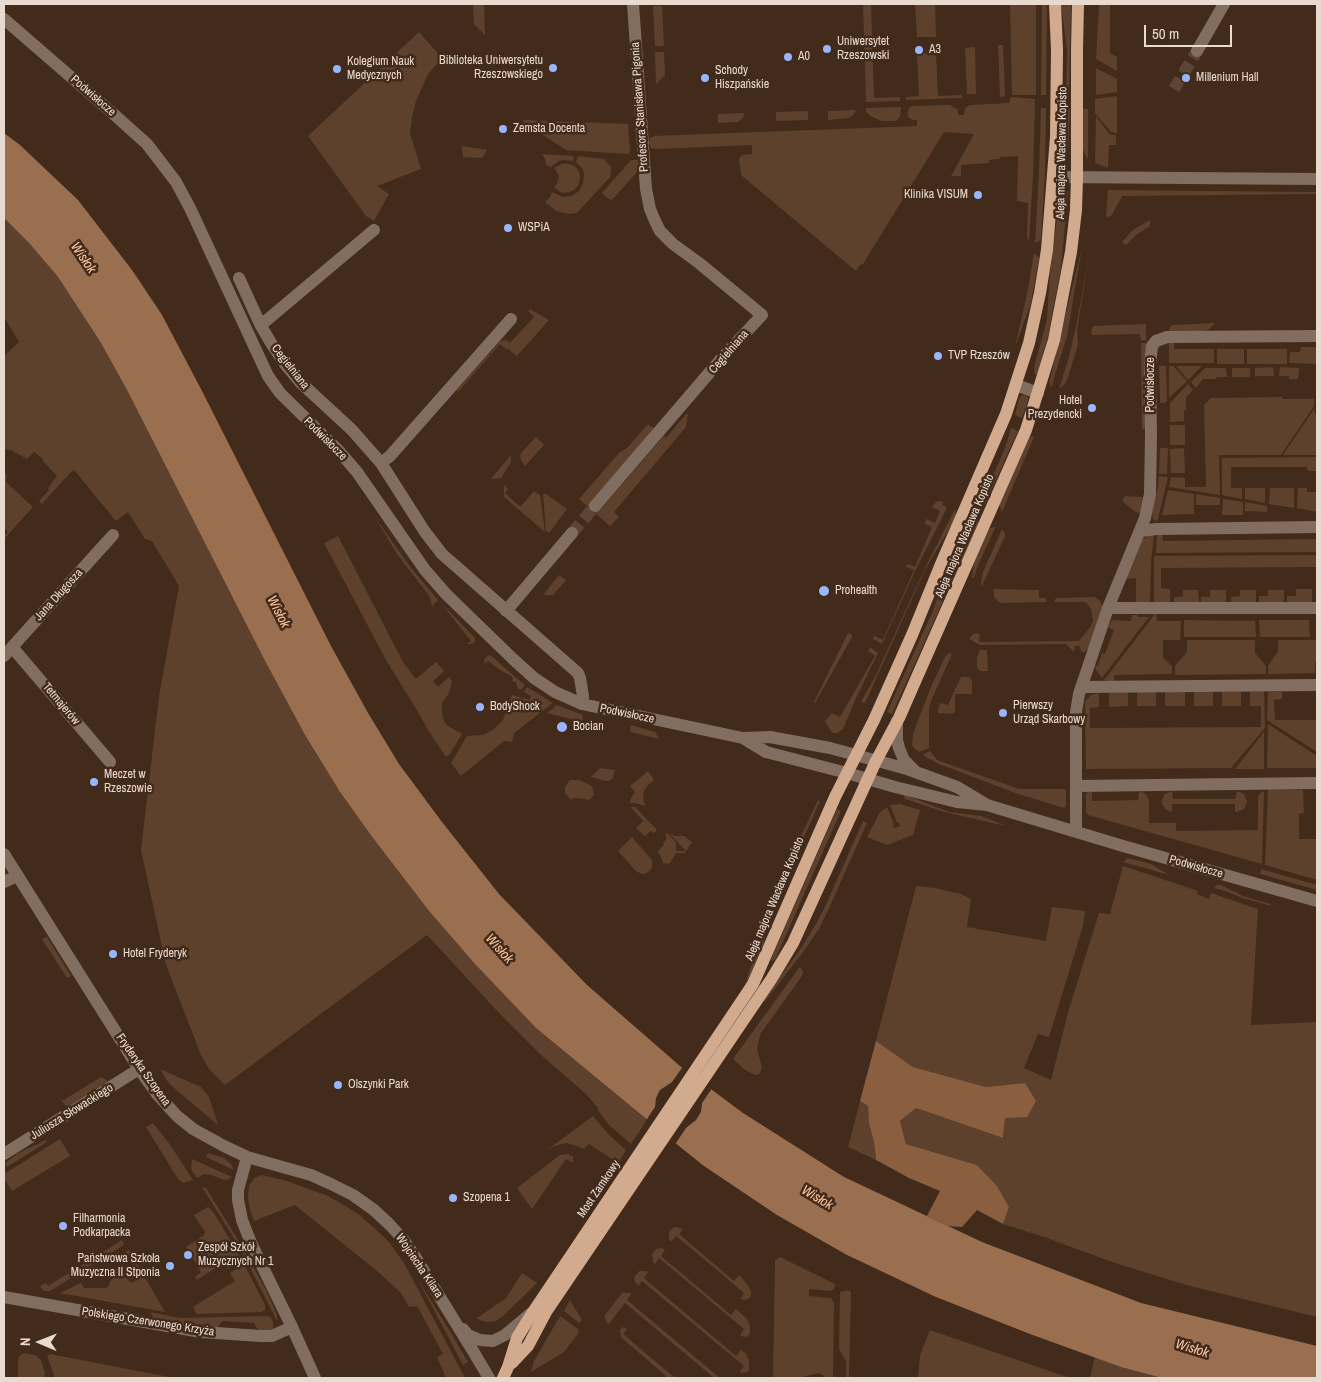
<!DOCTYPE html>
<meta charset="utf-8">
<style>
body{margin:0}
#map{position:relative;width:1321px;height:1382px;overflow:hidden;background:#422b1b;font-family:"Archivo Narrow",sans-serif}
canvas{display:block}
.frame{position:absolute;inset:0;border:5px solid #e9dad0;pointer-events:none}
.north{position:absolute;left:15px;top:1317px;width:50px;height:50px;-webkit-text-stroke:4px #422b1b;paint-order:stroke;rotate:271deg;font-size:14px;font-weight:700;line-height:20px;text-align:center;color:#e9dad0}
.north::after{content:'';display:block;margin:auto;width:18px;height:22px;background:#e9dad0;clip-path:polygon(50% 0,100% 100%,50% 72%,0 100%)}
.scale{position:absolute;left:1144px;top:25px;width:88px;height:22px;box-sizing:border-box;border:2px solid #e9dad0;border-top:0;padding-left:6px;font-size:15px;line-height:18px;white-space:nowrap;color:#e9dad0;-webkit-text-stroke:4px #422b1b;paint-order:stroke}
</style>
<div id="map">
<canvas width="1321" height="1382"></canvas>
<div class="frame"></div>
<div class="north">N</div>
<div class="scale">50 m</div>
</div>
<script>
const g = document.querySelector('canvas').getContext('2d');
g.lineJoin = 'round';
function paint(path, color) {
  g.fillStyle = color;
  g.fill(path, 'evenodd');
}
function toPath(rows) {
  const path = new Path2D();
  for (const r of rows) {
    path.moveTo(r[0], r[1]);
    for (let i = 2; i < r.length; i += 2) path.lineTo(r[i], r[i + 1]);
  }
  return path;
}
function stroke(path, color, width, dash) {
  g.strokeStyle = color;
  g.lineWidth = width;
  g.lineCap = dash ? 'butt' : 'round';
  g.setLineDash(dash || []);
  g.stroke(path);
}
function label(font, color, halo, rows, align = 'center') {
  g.font = font + ' "Archivo Narrow",sans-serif';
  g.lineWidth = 5;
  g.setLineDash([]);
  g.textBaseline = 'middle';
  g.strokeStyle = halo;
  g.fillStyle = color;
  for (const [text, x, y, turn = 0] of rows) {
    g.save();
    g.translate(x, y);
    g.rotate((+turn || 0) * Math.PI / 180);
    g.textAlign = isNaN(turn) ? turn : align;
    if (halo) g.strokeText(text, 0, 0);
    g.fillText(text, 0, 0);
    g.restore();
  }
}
paint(toPath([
 [473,4,484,4,485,35,474,24],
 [863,4,871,4,874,98,900,97,900,101,866,102],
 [915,4,935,4,936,37,917,37],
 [1010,4,1036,4,1036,95,1012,95],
 [1042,4,1047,4,1046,95,1041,95],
 [1061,4,1071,4,1069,94,1066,94,1067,50],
 [1099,4,1110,4,1110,53,1117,57,1117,71,1096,59],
 [653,6,662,6,664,46,655,46],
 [419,32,442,58,428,74,416,101,412,117,410,133,421,169,377,186,389,194,374,221,366,216,308,136],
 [998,45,1003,45,1005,96,1000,97],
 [975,47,976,94,967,94,965,48],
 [655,52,664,52,665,75,656,84],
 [936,53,938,96,962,95,962,98,906,100,906,97,919,96,917,54],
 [1096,68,1117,79,1117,92,1096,95],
 [1117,96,1117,133,1111,132,1095,113,1095,99],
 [1011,97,1035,99,1033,176,1029,241,1027,238,1028,203,1017,201,1018,156,1000,157,999,159,989,160,989,163,961,165,961,176,951,176,974,134,944,132,863,264,860,265,856,271,741,175,739,159,742,155,752,154,752,145,657,149,651,148,649,142,650,138,654,136,917,126,917,120,913,120,908,117,908,111,909,108,912,106,950,105,958,110,958,115,964,115,965,108,970,105,1009,103],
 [901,107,900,117,896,121,882,121,870,116,866,111,866,108],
 [1041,108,1046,108,1045,172,1041,240,1035,243,1039,172],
 [1066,109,1070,109,1068,155,1066,144],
 [1083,109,1088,109,1088,159,1085,155,1083,149],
 [856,110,853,115,848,118,828,120,828,111],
 [808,111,808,120,776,121,776,112],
 [744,113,743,118,738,122,718,123,718,114],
 [1096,116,1110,135,1116,135,1116,145,1109,145,1108,168,1095,163],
 [524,120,628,124,630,152,628,154,566,150,523,122],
 [462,146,487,150,482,158,463,157],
 [542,154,573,156,574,159,572,161,564,160,559,161,551,167,546,165,545,159],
 [578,156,604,159,611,167,611,172,610,177,577,213,568,214,556,211,545,202,550,197,552,192,563,197,571,196,578,192,583,184,584,173,582,168,576,162],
 [631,160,638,160,639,170,612,200,607,198,602,193],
 [565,163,572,165,576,167,580,174,580,178,578,186,575,189,572,191,564,193,560,192,554,187,557,184,559,178,557,172,554,168,557,166],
 [1066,190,1068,191,1061,268,1048,336,1037,375,1035,375,1034,368,1047,319,1050,273,1058,209],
 [1108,190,1317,192,1317,194,1122,196,1112,215,1108,217,1106,216],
 [4,218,30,244,58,277,101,343,127,390,264,659,305,735,340,792,373,838,429,911,475,964,536,1028,647,1120,631,1144,608,1124,598,1110,598,1108,586,1094,541,1055,500,1014,427,935,225,1085,209,1069,201,1055,166,965,141,850,159,696,179,586,152,541,145,539,128,512,116,521,74,470,69,474,42,504,39,501,49,490,48,488,57,476,43,461,43,459,34,452,27,459,11,450,4,449,4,356,19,342,4,317],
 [1150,220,1150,226,1136,235,1126,245,1122,242,1133,230],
 [1082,247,1067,336,1051,388,1050,385,1050,379],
 [1090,250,1077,330,1078,345,1067,380,1063,386,1059,389,1069,357,1077,322],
 [1034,253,1039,258,1031,303,1015,347,1027,294],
 [530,309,549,320,517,356,508,349,506,349,500,344,457,393,458,389,501,341,506,340,510,343,534,317,528,311],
 [1215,323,1208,330,1202,331,1169,331,1170,326,1173,325],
 [1146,324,1146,340,1141,340,1140,334,1092,335,1091,331,1093,326],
 [1169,341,1174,342,1174,349,1214,349,1214,363,1169,363],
 [1141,343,1146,343,1148,429,1142,429],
 [1301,347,1317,347,1317,364,1289,363,1290,352,1300,352],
 [1217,349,1244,349,1244,364,1217,364],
 [1247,349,1287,349,1287,364,1247,364],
 [1159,366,1166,366,1167,401,1165,403,1160,403],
 [1169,366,1173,366,1187,381,1169,398],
 [1176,366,1201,366,1201,367,1188,380],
 [1273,367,1274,376,1255,376,1255,368],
 [1280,367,1299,368,1298,379,1289,379,1289,376,1279,376],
 [1205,368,1226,368,1227,377,1217,377,1216,379,1203,379,1196,388,1191,382],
 [1232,368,1250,368,1250,377,1232,377],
 [1188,384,1193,390,1186,397,1186,410,1184,410,1184,421,1170,422,1170,403],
 [1024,395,1028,397,1028,400,1022,418,1015,415,1019,399,1021,396],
 [1282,397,1282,399,1314,399,1314,406,1281,455,1219,455,1220,495,1169,487,1171,477,1185,478,1185,487,1206,487,1204,405,1211,398],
 [1314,409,1317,419,1317,455,1283,455],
 [686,414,688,414,686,427,614,512,619,517,610,526,579,499,619,453,627,448,648,424,655,429,593,502,601,509,664,436,666,438],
 [1170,425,1185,425,1185,445,1170,445],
 [1011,428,1018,431,985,504,983,505,982,501,1005,448],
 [1029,436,1034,437,1002,512,1000,507,1000,504],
 [536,437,544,445,525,466,521,460,520,456,522,452],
 [1160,448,1168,448,1167,474,1159,474],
 [1184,448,1185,473,1171,473,1170,449],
 [511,455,511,462,501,478,491,479],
 [1317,457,1317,471,1308,471,1307,467,1231,467,1231,488,1242,488,1242,499,1222,495,1222,458],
 [4,472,7,476,6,482,33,507,4,539,4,536,8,532,4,527],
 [1159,476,1168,477,1158,519,1156,521,1153,519,1152,513,1156,493,1157,493],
 [504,485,508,489,505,493,518,505,521,506,534,491,540,495,545,532,504,497],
 [1245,488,1265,488,1265,503,1245,499],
 [1270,488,1294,488,1294,508,1269,504],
 [1298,488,1307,488,1307,492,1317,492,1317,512,1297,508],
 [1168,490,1194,494,1194,514,1162,515],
 [543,494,546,494,567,509,549,533,546,531],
 [1196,494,1220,498,1220,505,1196,505],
 [1125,496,1141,497,1144,500,1141,512,1137,513,1122,501],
 [1223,499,1243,502,1243,515,1222,515],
 [940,501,943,502,942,505,946,506,946,510,916,569,882,644,873,639,874,636,883,640,914,570,906,567,907,564,915,567,932,527,925,524,926,519,935,523,940,511,932,507,936,502],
 [1245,502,1267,506,1267,512,1245,511],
 [955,509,956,515,952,524,925,570,865,703,861,702,876,675,925,568],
 [374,516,411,568,438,600,432,606,430,597,397,554],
 [975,517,978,519,978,524,892,714,887,712,932,613,953,555,968,520,970,518],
 [996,526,978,565,974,578,972,577,974,562,989,529],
 [1002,529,1005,533,1005,536,982,586,981,584,983,572],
 [1154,534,1151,562,1150,600,1149,603,1136,604,1136,578,1125,579,1142,540,1149,535],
 [1157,534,1162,534,1163,541,1317,539,1317,552,1156,553],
 [338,536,403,662,415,678,417,678,436,662,444,671,433,681,438,687,449,677,452,681,449,693,442,703,442,715,445,723,448,726,462,734,450,754,446,757,428,730,418,712,386,660,324,543],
 [1317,555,1317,567,1161,568,1161,588,1170,589,1170,603,1154,603,1154,556,1155,556],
 [559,575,566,580,553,595,543,595],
 [993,589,1039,590,1039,598,1045,598,1047,602,1001,603,998,601,994,597],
 [1296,589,1312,589,1312,602,1287,602,1287,596,1296,596],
 [1183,590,1198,590,1199,603,1174,603,1174,597,1183,597],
 [1210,590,1226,590,1226,603,1201,603,1201,597,1210,597],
 [1240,590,1256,590,1256,602,1231,603,1231,597,1240,596],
 [1268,590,1284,590,1284,602,1259,602,1259,596,1268,596],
 [1095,597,1100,601,1103,607,1089,649,1084,652,1081,652,1080,646,1075,646,1074,652,1066,644,980,645,969,639,973,634,977,633,980,634,979,642,1079,641,1091,626,1093,620,1091,609,1088,605,1085,602,1054,602,1056,598],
 [441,603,475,638,475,641,473,644,467,644,471,641],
 [1155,614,1156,614,1157,621,1181,621,1180,640,1163,640,1163,658,1172,666,1172,674,1114,675,1114,682,1104,680],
 [1132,615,1137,615,1138,617,1149,617,1102,678,1096,670,1095,665,1098,666,1102,653,1105,654,1114,630,1108,627,1112,620,1131,621],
 [1184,620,1255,621,1256,637,1185,637,1184,636],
 [1259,620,1309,620,1310,637,1260,637],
 [848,633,852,635,852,637,815,703,814,702],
 [1188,640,1255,640,1255,653,1266,666,1266,674,1175,675,1175,666,1187,652,1187,641],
 [1278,640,1317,640,1317,662,1315,662,1315,673,1268,674,1268,666,1278,651],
 [870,647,878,653,856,698,843,729,837,733,832,733,825,721,832,713,840,717,875,656,868,651],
 [980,650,987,650,988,671,980,671,977,668,977,657],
 [949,653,952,654,931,701,929,709,929,748,919,752,914,748,912,745,913,734,930,689,945,657],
 [488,655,493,657,507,670,525,685,521,690,518,689,516,683,512,681,513,677,500,670,488,661,485,664,484,660],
 [961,677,969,677,972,680,972,694,955,694,955,711,953,714,938,713,938,709,940,703,948,705],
 [527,687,553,703,514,733,512,742,504,741,461,776,451,763,467,736,483,735,493,730,503,720,512,695,530,700,531,696,524,692],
 [1241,691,1241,706,1222,706,1222,692],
 [1264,691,1265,728,1231,768,1086,769,1085,702,1091,695,1099,693,1099,707,1090,708,1090,728,1261,727,1261,706,1250,706,1250,692],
 [1128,692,1128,706,1109,707,1109,693],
 [1137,692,1156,692,1156,706,1137,706],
 [1165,692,1185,692,1185,706,1165,706],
 [1194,692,1213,692,1213,706,1194,706],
 [1268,692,1282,692,1282,699,1274,700,1275,720,1317,720,1317,752,1267,720],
 [557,705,583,715,582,722,547,713],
 [1268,724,1317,756,1317,768,1267,768],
 [631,725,655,732,659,739,630,732],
 [1264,732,1264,769,1235,769],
 [930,751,937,760,1019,789,1064,789,1066,790,1066,806,1064,808,1018,794,939,764,924,756,924,754],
 [600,768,615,770,613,778,609,781,605,781,591,777],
 [648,771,654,780,647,786,644,791,643,797,645,806,636,803,630,803,631,798,635,792,630,786],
 [572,780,579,780,592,786,594,795,588,801,586,799,573,798,571,800,565,793,565,787,569,781],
 [1268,789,1303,790,1304,813,1299,814,1299,839,1317,839,1317,880,1265,865],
 [1139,791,1146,794,1149,800,1149,823,1176,823,1176,831,1258,830,1258,796,1262,792,1264,791,1262,864,1088,815,1086,812,1086,794,1088,792,1092,792,1092,801,1138,800],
 [1172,791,1173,799,1235,799,1237,791,1244,794,1247,802,1244,809,1237,812,1235,812,1235,804,1172,804,1172,812,1165,809,1161,802,1165,794],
 [903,794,949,812,981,816,1006,826,944,812,905,799],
 [818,800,820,801,799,848,799,840],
 [900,804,920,810,913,835,887,845,867,837,880,812,887,807,894,824,893,825,894,828,900,826,899,822,897,823,890,805],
 [631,807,635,807,657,830,654,833,651,831,645,836,636,828,643,821],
 [837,809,841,811,775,960,772,961,771,959],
 [863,821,867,823,830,906,819,929,803,952,773,991,765,1001,763,1000,802,947,817,922,825,907],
 [666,832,676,842,676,851,686,851,668,832,674,836,684,836,692,842,685,853,676,853,670,863,668,864,663,863,661,857,658,851,664,845,663,843,666,840],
 [632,837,652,860,652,868,647,873,642,874,636,871,618,851],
 [1128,858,1151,864,1169,875,1123,862],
 [1123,866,1198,891,1197,894,1209,899,1211,893,1258,909,1251,1025,1317,1022,1317,1317,1190,1286,1115,1263,1047,1238,1003,1224,1009,1207,997,1186,977,1165,906,1144,900,1121,916,1108,1003,1138,1005,1118,1025,1083,986,1087,913,1067,876,1041,916,886,935,888,961,894,971,899,967,927,1046,941,1052,907,1085,911,1083,926,1049,1037,1038,1034,1024,1068,1051,1080,1069,1009,1099,913,1110,914],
 [1261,869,1317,885,1317,890,1260,874],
 [1217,885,1221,885,1243,896,1270,904,1272,906,1242,898,1228,892,1214,888],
 [764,925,768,925,760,955,743,991],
 [47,937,71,976,67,978,42,939],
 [800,967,803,971,802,976,761,1033,758,1043,757,1050,762,1067,760,1074,755,1075,745,1070,733,1059,799,968],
 [160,1069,201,1087,209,1097,218,1125,174,1088,168,1082],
 [101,1077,108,1081,67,1107,62,1101],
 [860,1101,868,1106,869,1123,874,1142,876,1160,848,1147],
 [593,1116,610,1136,626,1150,618,1163,589,1144,584,1149,577,1146,567,1143,554,1146,547,1150],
 [153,1123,171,1146,193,1180,183,1183,178,1179,146,1127],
 [60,1139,70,1156,12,1191,4,1178,4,1174],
 [46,1140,47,1142,7,1167,5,1163,16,1155,16,1154],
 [208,1153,224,1158,231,1164,234,1170,206,1157],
 [568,1154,573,1157,573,1163,566,1159,532,1209,517,1188,560,1155],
 [192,1159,232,1177,227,1180,224,1180,211,1175,204,1174,197,1178,191,1169],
 [262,1175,287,1181,328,1196,357,1213,373,1227,389,1242,404,1263,465,1378,446,1378,437,1357,443,1354,417,1306,409,1307,401,1293,377,1271,295,1205,254,1221,250,1210,248,1197,249,1186,254,1178],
 [202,1187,206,1188,241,1245,266,1290,277,1315,277,1321,239,1246],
 [208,1207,214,1213,242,1260,228,1269,224,1263,197,1280,195,1277,201,1272,186,1247,204,1235,205,1232,194,1215],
 [676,1227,683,1229,679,1234,734,1281,739,1275,742,1278,748,1285,751,1292,751,1297,746,1300,740,1299,744,1293,692,1249,676,1236,671,1242,669,1239,669,1232,673,1228],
 [122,1240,124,1245,50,1291,44,1291,40,1286,46,1283,48,1286],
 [662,1248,665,1250,661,1256,731,1315,736,1309,747,1319,750,1326,750,1333,748,1336,744,1337,740,1335,744,1329,659,1258,655,1264,653,1262,652,1254,656,1249],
 [129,1250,165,1312,60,1293,81,1283,84,1288,105,1288,108,1287,111,1280,117,1275,121,1275,125,1277,131,1283,140,1278,126,1254,120,1257,120,1256],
 [780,1257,835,1284,834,1289,831,1291,809,1289,809,1296,831,1298,834,1303,833,1378,846,1378,846,1361,839,1349,840,1292,847,1290,851,1292,849,1378,827,1378,819,1373,798,1378,773,1378,775,1261],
 [244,1264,265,1305,265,1310,261,1312,197,1314,193,1307,235,1281,230,1273],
 [640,1271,646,1271,648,1272,644,1278,736,1356,741,1350,746,1354,749,1361,749,1370,748,1372,741,1373,740,1371,744,1366,642,1281,638,1286,635,1281,634,1278,638,1272],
 [522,1273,537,1283,503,1316,496,1321,486,1322,477,1319,477,1318,506,1298],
 [417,1278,448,1328,468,1362,463,1365],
 [622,1293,629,1293,631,1294,627,1300,720,1378,714,1378,625,1303,608,1325,605,1318,605,1315],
 [570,1300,582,1320,579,1323,564,1311],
 [150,1312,180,1318,268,1316,271,1318,273,1322,273,1329,260,1333,254,1323,222,1321,216,1330,157,1322],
 [560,1316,578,1329,579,1331,577,1335,564,1352,531,1372,534,1361],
 [623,1327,627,1329,623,1334,675,1378,668,1378,621,1337,620,1330],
 [930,1330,1070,1378,918,1378,920,1355],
 [23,1353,35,1355,41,1360,45,1373,44,1378,18,1378,18,1360,19,1357],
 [50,1354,174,1378,55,1378,47,1356],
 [1095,1357,1121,1367,1162,1378,1090,1378]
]), '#5d412d');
paint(toPath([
 [876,1041,913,1067,986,1087,1025,1083,1036,1101,1027,1117,1005,1118,1003,1138,916,1108,900,1121,906,1144,977,1165,997,1186,1009,1207,1003,1224,977,1210,962,1227,948,1226,927,1216,940,1191,909,1178,876,1160,874,1142,869,1123,868,1106,860,1101]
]), '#895f40');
paint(toPath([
 [4,133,20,145,78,200,132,270,162,315,202,391,331,646,368,713,399,764,442,822,499,894,587,985,680,1066,743,1113,844,1177,982,1242,1141,1303,1317,1346,1317,1378,1162,1378,1121,1367,1030,1334,936,1297,847,1255,777,1215,704,1166,679,1146,536,1028,475,964,429,911,373,838,340,792,305,735,264,659,127,390,101,343,58,277,30,244,4,218]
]), '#9a6f50');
paint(toPath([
 [684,1065,713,1087,702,1103,701,1112,696,1120,686,1128,674,1146,645,1122,655,1107,656,1098,660,1090,672,1082]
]), '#422b1b');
stroke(toPath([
 [1174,89,1197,51],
 [572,533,595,506]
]), '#5b4536', 12, [12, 6]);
stroke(toPath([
 [4,19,109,110,147,144,176,182,190,208,268,376,280,393,338,450,357,472,425,570,446,594,513,659,534,678,555,692,582,704,743,738,770,737,830,748,907,769,957,787,987,805],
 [1197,51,1224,4],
 [1054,177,1317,179],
 [239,278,260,324,271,343,285,364,300,382,352,430,381,463,425,532,442,554,578,673,580,678,583,696,582,704],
 [260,324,267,320,374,230],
 [1016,385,1038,393],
 [381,463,390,456,511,319],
 [595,506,722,358,762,315,699,263,673,244,660,231,655,221,650,209,646,189,633,4],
 [1140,531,1157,529,1317,527],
 [1108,608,1317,608],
 [506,611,572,533],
 [12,647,110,762],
 [4,656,113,535],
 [1081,687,1317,685],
 [897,721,897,740,899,748,904,760,916,772],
 [743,738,766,752,847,773,895,787,957,802,987,805,1123,846,1317,901],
 [1077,786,1317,783],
 [1076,832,1076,712,1079,694,1108,608,1145,518,1150,494,1151,436,1150,365,1152,346,1156,341,1167,337,1317,336],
 [4,854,139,1069,157,1094,177,1116,193,1129,224,1146,247,1157,311,1175,331,1184,353,1195,374,1210,389,1224,403,1239,414,1255,473,1351,489,1378],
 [4,882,17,876],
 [4,1154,139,1069],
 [247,1157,238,1190,238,1200,242,1220,251,1243,292,1327,315,1378],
 [4,1297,201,1332,261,1336,272,1336,292,1327],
 [463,1329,468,1335,480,1340,493,1341,505,1335,530,1314]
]), '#826e61', 12);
stroke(toPath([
 [512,1363,528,1346,546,1312,772,978,793,943,876,761,899,718,917,677,1026,430,1054,340,1071,252,1076,210,1077,177,1077,50,1078,4],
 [503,1378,508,1367,517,1338,533,1312,753,984,835,797,874,720,912,635,941,564,1006,414,1029,343,1040,293,1047,250,1056,137,1057,50,1055,4]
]), '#d2ab8f', 12);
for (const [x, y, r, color] of [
 [827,49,5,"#98b6fd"],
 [919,50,5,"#98b6fd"],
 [788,57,5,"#98b6fd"],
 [553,68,5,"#98b6fd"],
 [337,69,5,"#98b6fd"],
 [705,78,5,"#98b6fd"],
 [1186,78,5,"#98b6fd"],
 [503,129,5,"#98b6fd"],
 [978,195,5,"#98b6fd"],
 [508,228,5,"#98b6fd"],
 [938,356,5,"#98b6fd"],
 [1092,408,5,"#98b6fd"],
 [824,591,6,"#98b6fd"],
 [480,707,5,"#98b6fd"],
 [1003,713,5,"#98b6fd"],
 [562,727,6,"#98b6fd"],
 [94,782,5,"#98b6fd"],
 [113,954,5,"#98b6fd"],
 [338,1085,5,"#98b6fd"],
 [453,1198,5,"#98b6fd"],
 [63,1226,5,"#98b6fd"],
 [188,1255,5,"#98b6fd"],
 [170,1266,5,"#98b6fd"]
]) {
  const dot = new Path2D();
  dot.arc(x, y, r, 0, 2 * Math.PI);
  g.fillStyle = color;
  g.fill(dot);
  stroke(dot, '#422b1b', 2);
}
label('12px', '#e9dad0', '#422b1b', [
 ["Uniwersytet",837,42],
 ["Rzeszowski",837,56],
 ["A3",929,50],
 ["A0",798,57],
 ["Biblioteka Uniwersytetu",543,61,"right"],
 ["Rzeszowskiego",543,75,"right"],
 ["Kolegium Nauk",347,62],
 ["Medycznych",347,76],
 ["Schody",715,71],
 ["Hiszpańskie",715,85],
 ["Millenium Hall",1196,78],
 ["Zemsta Docenta",513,129],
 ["Klinika VISUM",968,195,"right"],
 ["WSPiA",518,228],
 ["TVP Rzeszów",948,356],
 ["Hotel",1082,401,"right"],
 ["Prezydencki",1082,415,"right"],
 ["Prohealth",835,591],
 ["Pierwszy",1013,706],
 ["Urząd Skarbowy",1013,720],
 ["BodyShock",490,707],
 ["Bocian",573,727],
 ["Meczet w",104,775],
 ["Rzeszowie",104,789],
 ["Hotel Fryderyk",123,954],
 ["Olszynki Park",348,1085],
 ["Szopena 1",463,1198],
 ["Filharmonia",73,1219],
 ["Podkarpacka",73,1233],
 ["Zespół Szkół",198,1248],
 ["Muzycznych Nr 1",198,1262],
 ["Państwowa Szkoła",160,1259,"right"],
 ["Muzyczna II Stponia",160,1273,"right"]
], 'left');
label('12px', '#e9dad0', '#422b1b', [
 ["Podwisłocze",93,96,41],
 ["Profesora Stanisława Pigonia",640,107,-94],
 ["Aleja majora Wacława Kopisto",1062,153,-89],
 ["Cegielniana",729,352,-49],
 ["Cegielniana",290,367,52],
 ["Podwisłocze",1151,385,-90],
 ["Podwisłocze",325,439,45],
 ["Aleja majora Wacława Kopisto",965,536,-67],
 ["Jana Długosza",59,595,-48],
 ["Tetmajerów",61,704,50],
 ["Podwisłocze",627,714,12],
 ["Podwisłocze",1196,867,16],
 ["Aleja majora Wacława Kopisto",775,899,-67],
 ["Fryderyka Szopena",143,1070,55],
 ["Juliusza Słowackiego",72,1112,-32],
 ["Most Zamkowy",599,1189,-56],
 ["Wojciecha Kilara",419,1266,56],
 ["Polskiego Czerwonego Krzyża",148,1322,9]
]);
label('italic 14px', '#fac39d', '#422b1b', [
 ["Wisłok",83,258,56],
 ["Wisłok",278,612,63],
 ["Wisłok",499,949,48],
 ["Wisłok",817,1198,31],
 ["Wisłok",1192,1349,17]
]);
</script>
